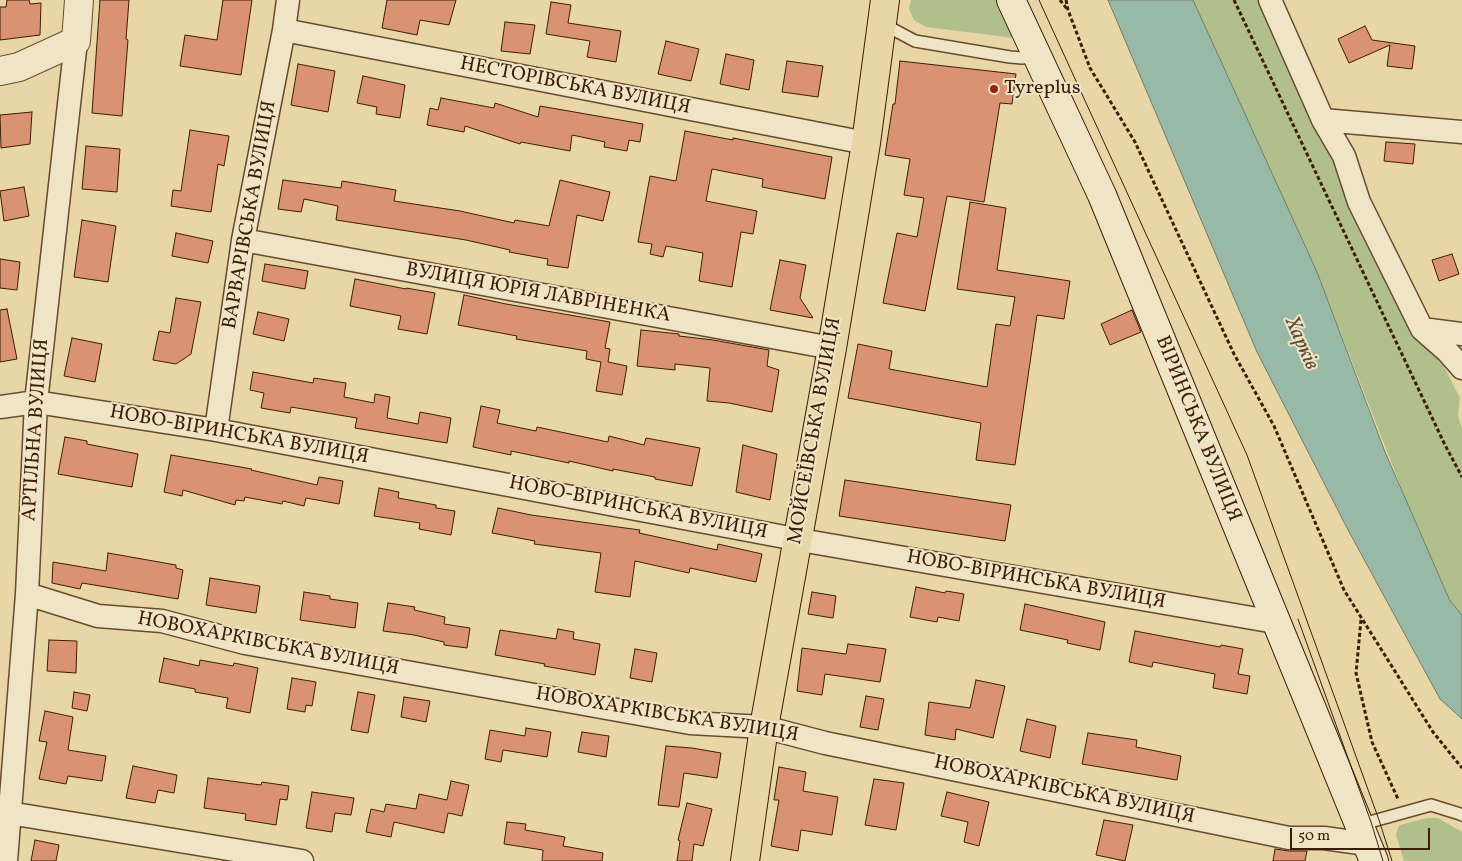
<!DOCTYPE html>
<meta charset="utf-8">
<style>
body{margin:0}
#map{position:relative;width:1462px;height:861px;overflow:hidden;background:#e8d6a7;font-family:Vollkorn,serif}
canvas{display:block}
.scale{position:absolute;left:1290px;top:828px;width:140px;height:22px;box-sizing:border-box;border:2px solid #3d1d07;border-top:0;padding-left:6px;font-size:15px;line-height:18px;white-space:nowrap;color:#3d1d07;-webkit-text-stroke:4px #f0e4c6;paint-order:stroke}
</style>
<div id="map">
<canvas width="1462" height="861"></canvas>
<div class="scale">50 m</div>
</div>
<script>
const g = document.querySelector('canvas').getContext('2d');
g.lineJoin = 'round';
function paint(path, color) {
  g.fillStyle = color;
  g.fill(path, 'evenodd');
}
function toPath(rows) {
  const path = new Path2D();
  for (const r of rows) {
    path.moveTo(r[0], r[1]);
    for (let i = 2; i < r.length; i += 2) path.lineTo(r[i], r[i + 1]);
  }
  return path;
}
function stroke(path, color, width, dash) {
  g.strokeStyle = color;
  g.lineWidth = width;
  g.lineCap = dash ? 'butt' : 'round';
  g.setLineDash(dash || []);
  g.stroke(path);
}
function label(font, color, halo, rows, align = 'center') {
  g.font = font + ' Vollkorn,serif';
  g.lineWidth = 4;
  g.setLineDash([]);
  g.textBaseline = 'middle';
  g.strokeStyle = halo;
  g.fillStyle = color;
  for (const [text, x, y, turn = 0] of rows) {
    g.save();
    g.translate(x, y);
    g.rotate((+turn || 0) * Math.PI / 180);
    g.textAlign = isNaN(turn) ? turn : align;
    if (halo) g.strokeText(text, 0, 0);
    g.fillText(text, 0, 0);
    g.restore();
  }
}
paint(toPath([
 [911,0,1003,0,1014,38,926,27,914,20,909,9],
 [1193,0,1264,0,1342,170,1378,268,1411,328,1436,351,1460,398,1458,416,1462,428,1462,615,1450,601,1408,505,1317,272],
 [1427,818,1438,818,1462,832,1462,861,1404,861,1396,835,1398,827,1400,825]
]), '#b0bf8b');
const water = toPath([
 [1108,0,1193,0,1317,272,1385,452,1450,601,1462,615,1462,719,1440,699,1347,528,1257,352,1108,0]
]);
paint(water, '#97b9a6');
stroke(water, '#737b66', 1);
const building = toPath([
 [7,0,29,0,30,4,41,3,40,35,0,40,0,7,6,7,7,0],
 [100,0,129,0,126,39,128,40,122,116,92,113,100,0],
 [223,0,252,0,241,75,180,66,185,35,217,40,223,0],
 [387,0,456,0,449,25,420,20,417,35,382,28,387,0],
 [551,2,571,5,568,23,621,31,616,62,587,57,590,41,546,34,551,2],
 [505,22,535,25,530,54,501,51,505,22],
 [1365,26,1372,40,1415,46,1412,69,1387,66,1390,45,1349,63,1338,39,1365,26],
 [666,41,699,49,691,81,658,74,666,41],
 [726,54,754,60,749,90,720,84,726,54],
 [787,61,823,66,818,97,782,92,787,61],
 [900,61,1016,74,1012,104,1000,103,984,202,947,196,925,311,883,303,897,233,917,237,924,198,904,195,910,159,885,155,893,104,895,104,900,61],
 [298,64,335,71,328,112,291,105,298,64],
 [363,76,405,85,400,118,376,114,377,107,357,103,363,76],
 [441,98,494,108,495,103,538,117,540,106,643,124,640,142,629,140,627,151,604,147,605,142,572,135,570,151,521,142,520,144,465,126,464,132,427,125,430,108,438,110,441,98],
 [32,112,30,144,1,148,0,115,32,112],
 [190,130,229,136,224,166,218,164,211,212,171,206,173,190,181,191,190,130],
 [685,131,733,140,733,138,832,157,825,199,762,187,763,179,712,169,706,201,757,211,753,234,741,232,732,287,699,281,703,253,666,246,663,257,650,254,652,244,638,242,650,176,676,181,685,131],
 [1386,142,1415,144,1413,164,1384,161,1386,142],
 [86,146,120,149,117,192,82,189,86,146],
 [283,180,341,188,342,181,396,190,394,201,460,211,514,223,515,220,549,226,560,180,610,192,603,221,577,215,568,268,547,265,548,259,509,252,510,250,466,240,336,220,338,206,304,199,301,212,278,209,283,180],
 [24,187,29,216,4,221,0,191,24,187],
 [970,202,1006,208,997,270,1070,281,1064,319,1037,315,1015,465,976,460,981,423,848,398,858,344,892,351,889,369,987,387,996,324,1010,326,1015,297,957,289,970,202],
 [82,220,116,226,108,282,74,277,82,220],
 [176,233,213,241,208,263,172,256,176,233],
 [1452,254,1459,274,1439,281,1432,260,1452,254],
 [0,259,20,262,17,290,0,288,0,259],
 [780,260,806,265,800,298,813,318,770,310,780,260],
 [265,264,308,271,305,289,262,281,265,264],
 [355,279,406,289,406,288,435,293,427,334,398,329,401,316,350,306,355,279],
 [464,295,506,304,610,322,605,348,610,349,608,362,627,366,622,395,596,391,601,362,586,359,587,351,516,339,517,336,458,325,464,295],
 [176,298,201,302,191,354,176,364,153,360,159,331,170,333,176,298],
 [7,309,17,359,0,362,0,310,7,309],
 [1132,310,1141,332,1110,345,1101,324,1132,310],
 [258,312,289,319,284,341,253,334,258,312],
 [641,330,679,334,679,336,713,340,769,350,767,366,779,370,772,412,729,403,707,401,710,368,675,364,675,370,637,366,641,330],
 [72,338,102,344,95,382,64,376,72,338],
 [253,372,313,383,314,378,346,383,344,397,374,403,375,394,390,397,387,418,418,424,420,412,451,418,447,443,355,428,357,418,291,407,290,413,261,408,264,393,250,390,253,372],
 [481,406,500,410,497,423,536,431,537,427,608,442,609,436,644,445,646,438,700,448,692,486,655,479,655,477,613,469,613,471,569,461,569,463,511,451,511,455,473,447,481,406],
 [65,437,87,441,87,444,138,454,132,487,58,474,65,437],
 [743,445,777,454,770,500,736,492,743,445],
 [171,455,252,469,251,470,317,485,319,477,343,481,339,504,306,498,304,506,283,501,282,504,245,497,244,501,236,500,235,505,183,490,182,496,164,492,171,455],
 [845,480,1011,505,1005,541,839,516,845,480],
 [379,488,399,492,398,498,436,505,436,508,455,511,451,535,419,529,420,523,374,516,379,488],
 [498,508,531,515,640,530,639,533,717,550,718,544,762,554,756,582,690,568,689,573,635,561,630,597,595,592,601,553,534,544,535,541,492,533,498,508],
 [108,553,176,565,176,568,183,570,178,599,82,583,80,589,52,583,53,562,106,571,108,553],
 [210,578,260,586,256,613,206,605,210,578],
 [916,587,945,593,946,591,964,594,959,621,938,617,937,622,910,617,916,587],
 [304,592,330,596,330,599,358,603,355,628,300,620,304,592],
 [812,592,836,596,833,618,808,614,812,592],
 [388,603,415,607,414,610,445,617,444,624,470,628,467,648,444,645,444,642,414,635,383,631,388,603],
 [1025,604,1105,622,1100,650,1067,643,1068,640,1020,630,1025,604],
 [558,629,574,632,573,639,600,644,595,675,544,666,545,664,495,655,500,630,556,639,558,629],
 [1135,631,1220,647,1221,645,1243,649,1238,674,1250,676,1247,694,1213,688,1215,674,1153,662,1152,667,1129,662,1135,631],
 [49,640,77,641,76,673,47,671,49,640],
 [848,644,886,649,880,682,825,674,822,695,797,691,802,648,846,654,848,644],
 [635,649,657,653,652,682,630,678,635,649],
 [164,658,199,666,200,660,233,666,234,663,258,668,250,713,226,708,228,698,195,692,195,689,159,682,164,658],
 [292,678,316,682,312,706,306,705,305,712,287,709,292,678],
 [976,680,1005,686,993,738,956,729,955,740,925,735,929,702,970,708,976,680],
 [74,692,90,695,87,711,72,708,74,692],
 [358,692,375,695,368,733,351,730,358,692],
 [866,696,884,699,878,730,860,727,866,696],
 [404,697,430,701,426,722,401,717,404,697],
 [45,711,73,717,68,750,106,756,102,781,68,776,66,784,39,779,47,742,39,741,45,711],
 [1027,719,1056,726,1050,758,1020,751,1027,719],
 [526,728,551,732,547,757,503,750,501,762,485,759,490,730,525,736,526,728],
 [582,732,609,736,606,757,578,752,582,732],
 [1088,733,1137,740,1136,747,1181,756,1177,780,1082,764,1088,733],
 [666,746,692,748,721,753,717,778,684,773,679,807,658,805,666,746],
 [133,766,177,775,174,793,158,790,155,803,126,798,133,766],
 [779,767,806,772,803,791,838,797,832,835,801,830,798,851,771,846,779,800,774,800,779,767],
 [208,778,261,785,262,782,289,786,287,800,280,799,276,825,245,820,246,814,204,808,208,778],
 [874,779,904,783,896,830,865,825,874,779],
 [451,781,469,785,462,816,448,813,444,833,394,822,391,837,366,832,371,809,384,812,386,804,416,809,419,794,447,800,451,781],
 [312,792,354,798,351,815,335,813,332,832,306,828,312,792],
 [947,792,989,802,979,846,964,842,968,822,941,816,947,792],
 [687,803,712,809,703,846,694,844,692,861,677,861,680,841,678,840,687,803],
 [1104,820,1133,825,1125,861,1096,855,1104,820],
 [507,822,526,824,525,830,565,837,563,846,603,853,602,861,542,861,543,850,504,844,507,822],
 [35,840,59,845,56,861,31,861,35,840],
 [1275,849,1289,851,1307,851,1305,861,1273,861,1275,849]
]);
paint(building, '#da9372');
stroke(building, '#3d1d07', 1);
const service = toPath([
 [883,24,915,41,1010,57,1022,58,1038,56],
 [1359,825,1431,805,1460,814,1462,815]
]);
const minor = toPath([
 [1270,0,1323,120,1344,156,1359,202,1422,329,1447,351,1462,368],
 [284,30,866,143],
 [1323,120,1462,132],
 [243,240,832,348],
 [1422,329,1462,334],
 [0,407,36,402,216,430,806,541,1275,622],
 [216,430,243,240,284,30,288,0],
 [27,594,98,616,162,621,245,643,690,723,764,727,825,743,1289,838,1324,838,1367,844],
 [9,813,302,861],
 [6,861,27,594,36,402,76,41]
]);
const tertiary = toPath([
 [0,71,19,67,76,41,79,0]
]);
const secondary = toPath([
 [1011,0,1102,195,1374,861]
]);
const primary = toPath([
 [745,861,764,727,832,348,866,143,885,0]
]);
stroke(service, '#684b2f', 14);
stroke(minor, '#684b2f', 25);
stroke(tertiary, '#684b2f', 30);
stroke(secondary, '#3d1d07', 30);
stroke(primary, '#3d1d07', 30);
stroke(toPath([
 [1060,0,1067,9],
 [1066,0,1068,10,1090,68,1135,142,1234,354,1274,426,1344,590,1433,732,1462,768],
 [1234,0,1445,445,1462,477],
 [1361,620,1356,673,1372,742,1398,799]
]), '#3d1d07', 3, [4, 2.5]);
stroke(service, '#f0e4c6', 11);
stroke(minor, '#f0e4c6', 22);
stroke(tertiary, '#f0e4c6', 28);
stroke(secondary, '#f0e4c6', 28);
stroke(primary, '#e8d6a7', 28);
stroke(toPath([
 [1039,0,1247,455,1379,820,1392,861],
 [1298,619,1371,822,1383,861]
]), '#3d1d07', 1);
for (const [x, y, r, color] of [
 [994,89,5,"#8f2418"]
]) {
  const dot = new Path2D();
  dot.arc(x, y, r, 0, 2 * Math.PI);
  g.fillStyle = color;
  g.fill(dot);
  stroke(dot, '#f0e4c6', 2);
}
label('20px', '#3d1d07', '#f0e4c6', [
 ["НЕСТОРІВСЬКА ВУЛИЦЯ",575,87,11],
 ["ВАРВАРІВСЬКА ВУЛИЦЯ",251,215,-80],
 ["ВУЛИЦЯ ЮРІЯ ЛАВРІНЕНКА",538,294,10],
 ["ВІРИНСЬКА ВУЛИЦЯ",1197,429,68],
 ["АРТІЛЬНА ВУЛИЦЯ",37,430,-86],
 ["МОЙСЕЇВСЬКА ВУЛИЦЯ",816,431,-80],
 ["НОВО-ВІРИНСЬКА ВУЛИЦЯ",239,436,10],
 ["НОВО-ВІРИНСЬКА ВУЛИЦЯ",638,509,11],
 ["НОВО-ВІРИНСЬКА ВУЛИЦЯ",1036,581,10],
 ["НОВОХАРКІВСЬКА ВУЛИЦЯ",268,645,11],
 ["НОВОХАРКІВСЬКА ВУЛИЦЯ",667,716,9],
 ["НОВОХАРКІВСЬКА ВУЛИЦЯ",1064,791,12]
]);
label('20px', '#3d1d07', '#f0e4c6', [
 ["Tyreplus",1004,89]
], 'left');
label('italic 21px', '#584c37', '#f0e4c6', [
 ["Харків",1300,344,66]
]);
</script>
